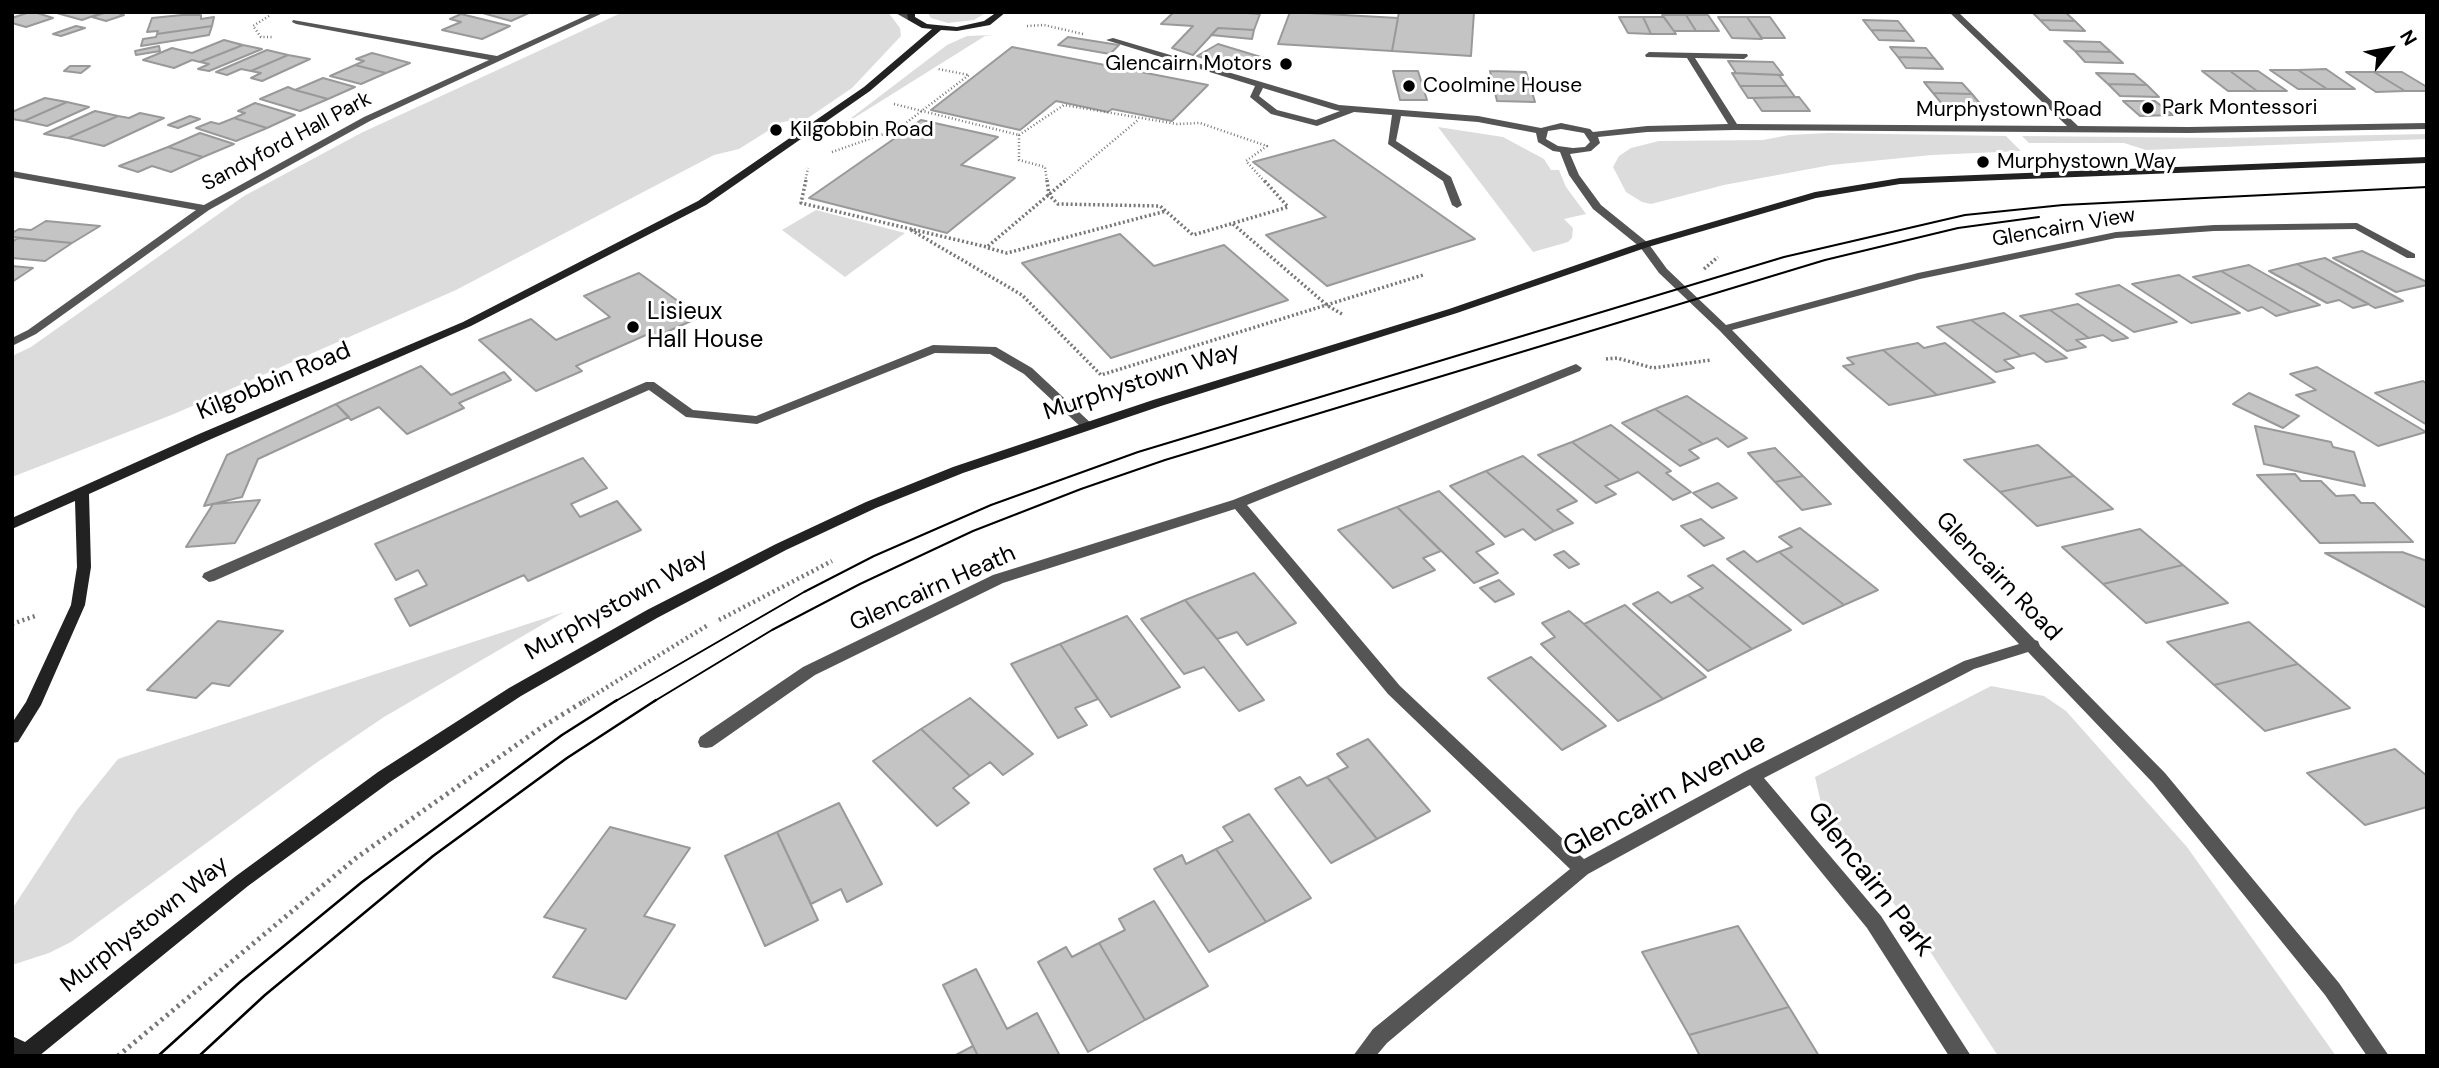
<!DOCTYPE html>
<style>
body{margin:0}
#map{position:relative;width:2439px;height:1068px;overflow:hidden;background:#fff;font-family:"DM Sans",sans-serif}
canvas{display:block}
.frame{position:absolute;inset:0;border:14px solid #000;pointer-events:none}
.north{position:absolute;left:2355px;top:14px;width:70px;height:70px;-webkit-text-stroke:5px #fff;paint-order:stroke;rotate:59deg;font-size:19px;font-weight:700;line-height:28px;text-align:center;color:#000}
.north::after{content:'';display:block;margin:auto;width:24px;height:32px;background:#000;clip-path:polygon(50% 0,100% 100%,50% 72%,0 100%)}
</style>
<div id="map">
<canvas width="2439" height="1068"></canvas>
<div class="frame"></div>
<div class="north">N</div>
</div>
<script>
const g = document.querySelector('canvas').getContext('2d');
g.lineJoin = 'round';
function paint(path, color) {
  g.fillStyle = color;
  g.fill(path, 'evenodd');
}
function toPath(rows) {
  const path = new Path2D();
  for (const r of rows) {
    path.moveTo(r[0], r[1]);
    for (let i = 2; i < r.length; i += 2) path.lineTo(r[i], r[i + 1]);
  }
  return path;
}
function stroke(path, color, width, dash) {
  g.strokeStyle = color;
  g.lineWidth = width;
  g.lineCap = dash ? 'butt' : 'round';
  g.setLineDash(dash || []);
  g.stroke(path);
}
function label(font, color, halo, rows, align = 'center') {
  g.font = font + ' "DM Sans",sans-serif';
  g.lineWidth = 6;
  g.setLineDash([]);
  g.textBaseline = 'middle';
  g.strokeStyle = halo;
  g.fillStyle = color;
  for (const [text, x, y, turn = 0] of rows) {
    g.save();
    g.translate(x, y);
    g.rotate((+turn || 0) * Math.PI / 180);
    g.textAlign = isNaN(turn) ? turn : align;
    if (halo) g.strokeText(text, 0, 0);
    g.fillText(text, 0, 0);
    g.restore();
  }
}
paint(toPath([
 [623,12,888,12,900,28,901,36,852,88,808,118,782,122,739,149,714,155,456,290,174,414,12,477,12,356,31,347,244,196,361,133],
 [927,12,987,12,974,20,948,23,931,18],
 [993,35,985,36,838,128,947,45,967,36],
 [1438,127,1503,137,1544,159,1551,170,1559,170,1566,187,1586,214,1564,219,1573,228,1572,238,1568,242,1533,252],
 [1828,133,2006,136,2021,151,1932,155,1831,165,1724,185,1651,204,1642,202,1626,192,1613,167,1619,156,1631,148,1659,141,1763,140,1789,135],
 [2427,134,2427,139,2146,150,2124,143,2029,143,2022,136,2223,138],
 [816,210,905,233,845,277,782,230],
 [564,612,384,717,316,763,71,942,49,953,12,965,12,909,77,810,118,759],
 [1991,686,2044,696,2066,711,2187,847,2336,1056,1998,1056,1922,939,1824,816,1815,777]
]), '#dcdcdc');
const building = toPath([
 [30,12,34,12,53,18,26,27,12,23,12,18,30,12],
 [53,12,104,12,82,20,53,12],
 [107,12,115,12,124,15,106,21,92,17,107,12],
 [479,12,531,12,511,21,479,12],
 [1174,12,1235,12,1260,14,1254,30,1218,28,1193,55,1172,48,1193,26,1161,24,1174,12],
 [1290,12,1398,18,1392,51,1278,44,1290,12],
 [1399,12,1474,12,1471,56,1392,51,1399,12],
 [2032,12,2065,12,2075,21,2040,20,2032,12],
 [461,14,510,26,482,39,442,30,461,22,450,19,461,14],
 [182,15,201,15,201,19,214,17,212,26,157,34,158,31,147,32,152,18,182,15],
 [1662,15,1686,15,1696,31,1674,31,1662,15],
 [1686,15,1708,15,1719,31,1696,31,1686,15],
 [1619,17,1643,17,1651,34,1628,33,1619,17],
 [1643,17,1664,17,1676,34,1651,34,1643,17],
 [1718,17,1747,17,1762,39,1732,38,1718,17],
 [1747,17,1770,17,1785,38,1762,38,1747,17],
 [1863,20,1898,21,1906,31,1871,30,1863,20],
 [2040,20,2075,21,2085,31,2050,30,2040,20],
 [76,26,85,28,61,36,53,34,76,26],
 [212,26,209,35,141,46,143,39,156,37,157,34,212,26],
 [1218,28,1254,30,1252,39,1211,35,1218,28],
 [1871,30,1906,31,1914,41,1879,40,1871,30],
 [1068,37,1119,45,1110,54,1058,45,1068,37],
 [224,40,243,45,200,62,192,60,174,68,143,60,172,48,192,53,224,40],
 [2064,41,2100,42,2111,52,2075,51,2064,41],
 [1218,44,1264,58,1244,70,1197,56,1218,44],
 [243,45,262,49,209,71,198,69,209,64,200,62,243,45],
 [159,46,160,51,136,55,135,51,159,46],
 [1012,47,1208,85,1172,121,1112,109,1108,112,1056,101,1020,130,931,110,1012,47],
 [1890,47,1926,48,1934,58,1898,57,1890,47],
 [267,50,288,55,251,71,241,69,227,75,216,72,267,50],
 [2075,51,2111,52,2123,63,2085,62,2075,51],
 [372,53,410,63,386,73,355,65,364,61,356,59,372,53],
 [288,55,310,59,262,81,251,78,261,73,251,71,288,55],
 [1898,57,1934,58,1943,69,1906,68,1898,57],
 [1728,61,1773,62,1783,75,1736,73,1728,61],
 [355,65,386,73,361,84,330,76,355,65],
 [70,66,90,66,81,73,64,71,70,66],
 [2326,69,2355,89,2327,89,2298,70,2326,69],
 [2270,70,2298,70,2327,89,2298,89,2270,70],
 [1393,71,1418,71,1427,100,1400,100,1393,71],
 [1490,71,1526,72,1535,102,1497,101,1490,71],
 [2202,71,2230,71,2257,91,2228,91,2202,71],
 [2230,71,2258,71,2287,91,2257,91,2230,71],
 [2346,72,2374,72,2405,91,2376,92,2346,72],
 [2374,72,2402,72,2427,87,2427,91,2405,91,2374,72],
 [1732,73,1779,75,1787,86,1740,86,1732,73],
 [2096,73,2134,74,2147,85,2108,84,2096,73],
 [323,78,355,87,328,99,295,90,323,78],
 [1924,82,1962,83,1972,94,1933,93,1924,82],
 [2108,84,2147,85,2159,97,2120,96,2108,84],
 [1740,86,1787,86,1795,97,1748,98,1740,86],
 [288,87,295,90,328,99,300,111,260,99,288,87],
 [1933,93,1972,94,1982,106,1943,105,1933,93],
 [1799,97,1810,111,1762,111,1753,98,1799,97],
 [45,98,67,102,24,121,12,119,12,112,45,98],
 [2123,101,2155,101,2173,115,2140,116,2123,101],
 [67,102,89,107,47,126,24,121,67,102],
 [255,103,295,115,267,128,234,118,245,113,238,111,255,103],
 [95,111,118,116,68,138,44,134,95,111],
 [140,113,164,118,104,146,68,138,118,116,129,118,140,113],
 [190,116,200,119,178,128,168,125,190,116],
 [234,118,267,128,236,141,196,128,211,122,219,124,234,118],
 [921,120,998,137,961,165,1015,178,947,233,809,198,921,120],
 [200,133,234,144,203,157,168,147,200,133],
 [1334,140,1475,239,1327,286,1266,235,1326,217,1253,162,1334,140],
 [168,147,203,157,171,172,152,166,138,172,119,166,168,147],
 [46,221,100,226,72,243,12,237,12,233,19,229,31,230,46,221],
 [1120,234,1154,266,1224,245,1288,300,1111,358,1022,263,1120,234],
 [18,238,72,243,45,261,12,258,12,242,18,238],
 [2362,251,2427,282,2427,285,2396,292,2333,258,2362,251],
 [2325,258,2403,301,2375,308,2297,264,2325,258],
 [2297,264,2369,304,2353,308,2339,300,2327,303,2269,271,2297,264],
 [2249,265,2320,305,2291,312,2221,271,2249,265],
 [12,266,33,268,12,282,12,266],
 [2221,271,2291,312,2276,316,2262,307,2248,311,2193,277,2221,271],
 [639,273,700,317,651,339,646,335,576,366,582,371,536,391,479,340,531,319,556,340,610,317,584,296,639,273],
 [2179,275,2240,313,2191,323,2132,284,2179,275],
 [2119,285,2177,322,2134,332,2076,294,2119,285],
 [2078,304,2128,338,2112,341,2103,335,2089,338,2050,310,2078,304],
 [2050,310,2089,338,2076,340,2086,347,2067,351,2020,316,2050,310],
 [2004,313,2067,358,2046,362,2034,353,2021,356,1971,320,2004,313],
 [1971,320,2021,356,2004,360,2014,368,1996,372,1937,327,1971,320],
 [1918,343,1924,348,1945,343,1995,382,1937,395,1883,350,1918,343],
 [1883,350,1937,395,1889,405,1843,366,1854,364,1847,358,1883,350],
 [421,366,451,395,504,372,511,380,459,403,464,408,407,434,379,407,351,420,336,404,421,366],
 [2317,367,2426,432,2378,446,2296,395,2316,390,2290,374,2317,367],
 [2423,381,2427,384,2427,425,2375,393,2423,381],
 [2249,393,2299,416,2283,428,2233,404,2249,393],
 [1687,396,1747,438,1728,447,1717,438,1703,444,1655,409,1687,396],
 [336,404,349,417,258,459,242,497,204,506,227,455,336,404],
 [1655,409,1703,444,1689,450,1699,458,1680,466,1622,423,1655,409],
 [1611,425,1671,471,1666,473,1691,492,1673,500,1638,472,1620,480,1572,442,1611,425],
 [2255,426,2331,442,2333,447,2354,452,2365,486,2264,464,2255,426],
 [1572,442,1620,480,1605,486,1616,494,1596,503,1538,455,1572,442],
 [2038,445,2074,476,2000,492,1964,460,2038,445],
 [1775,448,1803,476,1775,482,1748,453,1775,448],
 [1523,456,1577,501,1557,510,1573,523,1554,531,1486,471,1523,456],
 [583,458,607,488,571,504,580,517,617,501,641,530,528,581,524,575,410,626,395,599,427,585,418,570,396,580,375,544,583,458],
 [1486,471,1554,531,1535,540,1523,529,1505,537,1450,486,1486,471],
 [2295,474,2301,481,2321,481,2336,496,2354,495,2361,503,2374,503,2413,542,2320,543,2257,475,2295,474],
 [1803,476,1831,504,1802,510,1775,482,1803,476],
 [2074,476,2113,509,2037,526,2000,492,2074,476],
 [1718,483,1737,498,1712,508,1693,493,1718,483],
 [1439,491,1494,544,1476,552,1498,573,1474,583,1397,507,1439,491],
 [260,500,235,543,186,547,213,504,260,500],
 [1397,507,1441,551,1423,558,1435,570,1393,588,1338,530,1397,507],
 [1701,519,1724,538,1704,546,1681,526,1701,519],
 [1800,528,1878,590,1844,605,1779,552,1792,547,1779,537,1800,528],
 [2140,529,2183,565,2103,584,2062,547,2140,529],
 [1564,551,1579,564,1569,568,1554,555,1564,551],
 [1744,551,1757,562,1779,552,1844,605,1803,624,1727,559,1744,551],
 [2402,552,2427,561,2427,608,2325,553,2402,552],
 [1713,565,1791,630,1752,649,1688,595,1703,588,1688,576,1713,565],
 [2183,565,2228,603,2146,623,2103,584,2183,565],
 [1254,573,1296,623,1247,645,1237,632,1217,639,1185,600,1254,573],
 [1499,580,1514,594,1495,602,1480,588,1499,580],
 [1658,592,1671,603,1688,595,1752,649,1708,671,1633,604,1658,592],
 [1185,600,1217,639,1264,700,1239,711,1204,667,1184,674,1141,619,1185,600],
 [1625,605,1706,677,1663,699,1584,624,1625,605],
 [1569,611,1584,624,1663,699,1618,721,1541,644,1555,637,1542,623,1569,611],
 [1127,616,1180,687,1111,717,1060,644,1127,616],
 [218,621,283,631,229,686,212,683,196,698,147,690,218,621],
 [2249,622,2298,664,2214,685,2167,642,2249,622],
 [1060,644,1098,699,1075,708,1087,725,1058,738,1011,664,1060,644],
 [1531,657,1606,726,1562,750,1488,678,1531,657],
 [2298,664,2350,708,2265,731,2214,685,2298,664],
 [970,698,1033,754,1003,775,990,762,970,776,921,729,970,698],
 [921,729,970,776,953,788,969,803,937,826,873,761,921,729],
 [1368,739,1430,811,1377,839,1327,777,1348,767,1337,754,1368,739],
 [2395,749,2427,776,2427,807,2365,825,2307,773,2395,749],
 [1300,777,1307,786,1327,777,1377,839,1331,863,1275,789,1300,777],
 [839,803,882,884,847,902,841,889,811,904,777,832,839,803],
 [1249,814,1311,898,1266,922,1216,849,1233,841,1223,827,1249,814],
 [610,827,690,848,644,916,675,925,626,999,553,977,586,929,544,917,610,827],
 [777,832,818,920,765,946,725,856,777,832],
 [1216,849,1266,922,1209,952,1154,869,1182,855,1186,864,1216,849],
 [1154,901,1208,986,1145,1020,1099,943,1125,930,1119,919,1154,901],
 [1738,926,1789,1007,1689,1035,1642,952,1738,926],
 [1099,943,1145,1020,1088,1052,1038,962,1066,947,1072,957,1099,943],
 [976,969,1007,1029,1037,1013,1060,1056,978,1056,943,985,976,969],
 [1789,1007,1819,1056,1700,1056,1689,1035,1789,1007],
 [973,1046,978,1056,954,1056,973,1046]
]);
paint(building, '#c4c4c4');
stroke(building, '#999', 2);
stroke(toPath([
 [269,16,253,26,261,37,272,37],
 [1027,26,1044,25,1083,34],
 [894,104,1019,135],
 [1019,135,1019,160,1045,167,1047,182],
 [1019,135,1064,105,1177,124,1200,123,1267,146,1246,161,1265,182],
 [832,152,898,129,969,75,938,69],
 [805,182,808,168],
 [1064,182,1138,120]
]), '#777', 2.5, [1, 2.5]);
stroke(toPath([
 [806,180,801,203,987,247,1066,180],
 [1047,180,1049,195,1058,204,1160,206,1193,235,1288,207,1264,180],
 [1233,224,1328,306,1342,314],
 [911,230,1022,295,1101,375,1423,275],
 [988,248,1007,253,1166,211],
 [1704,269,1718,257],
 [1606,359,1617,358,1653,368,1711,360]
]), '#777', 3.5, [2, 2.5]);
stroke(toPath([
 [719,620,832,561],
 [12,624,38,615],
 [583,702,708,625]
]), '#777', 4.5, [2, 3.5]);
stroke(toPath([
 [118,1056,356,858,542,727,586,700]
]), '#777', 5, [2.5, 4.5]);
paint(toPath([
 [933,345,996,347,1032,368,1094,426,1088,430,1083,429,1024,374,990,354,935,353,757,424,686,417,649,390,214,581,209,582,202,577,204,573,646,382,654,382,693,410,756,416,933,345]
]), '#555');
paint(toPath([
 [594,12,605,12,370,121,209,210,36,334,12,346,12,338,28,330,196,210,12,177,12,171,204,205,364,117,489,60,296,24,292,22,293,20,497,56,594,12],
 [894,12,905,12,915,18,908,20,894,12],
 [1949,12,1958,12,2078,126,2188,127,2427,123,2427,129,2188,133,1734,130,1647,132,1598,137,1600,143,1591,151,1570,154,1579,175,1601,205,1648,243,1667,269,1726,325,1918,273,2116,232,2214,225,2357,223,2415,254,2415,258,2407,258,2355,229,2214,231,2116,238,1920,279,1732,330,2035,640,2038,641,2040,646,2165,773,2339,983,2389,1056,2367,1056,2325,995,2153,783,2028,652,1974,669,1764,778,1881,916,1971,1056,1949,1056,1867,928,1750,785,1588,874,1387,1043,1376,1056,1353,1056,1373,1029,1570,869,1388,694,1235,509,1003,583,815,675,712,747,706,748,700,747,698,742,700,737,803,667,993,575,1233,500,1576,364,1582,368,1580,371,1247,505,1400,686,1584,859,1746,771,1964,661,2019,644,1720,331,1659,273,1640,247,1593,209,1569,175,1560,152,1553,151,1538,142,1536,133,1478,122,1401,116,1396,141,1451,177,1462,205,1457,208,1452,205,1443,181,1388,144,1392,115,1354,112,1317,126,1271,114,1250,97,1255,86,1106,40,1113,38,1339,105,1478,116,1541,128,1561,123,1590,129,1593,132,1647,126,1728,124,1687,58,1646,57,1645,55,1649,52,1747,54,1748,56,1744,59,1695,58,1737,124,2067,126,1949,12],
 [1263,88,1335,110,1340,111,1316,120,1277,110,1259,96,1263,88],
 [1561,129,1584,133,1590,142,1585,147,1573,148,1558,146,1546,139,1548,131,1561,129]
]), '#555');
paint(toPath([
 [907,12,915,12,915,17,927,24,957,27,984,21,997,12,1006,12,990,25,957,31,941,30,870,91,706,205,471,326,209,440,89,494,91,567,85,605,41,705,18,742,12,743,12,723,26,702,71,605,77,567,75,501,12,529,12,518,199,434,463,322,698,201,864,87,932,29,922,28,908,20,907,12],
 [2427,157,2427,163,1900,184,1816,198,1648,247,1457,313,1161,406,963,473,876,508,786,550,657,618,521,696,390,782,248,886,39,1056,12,1056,12,1036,25,1042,236,876,378,772,509,688,647,610,776,544,866,502,953,467,1153,400,1449,309,1640,243,1815,192,1900,178,2427,157]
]), '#222');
stroke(toPath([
 [614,702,804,592,874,556,991,505,1138,452,1784,257,1965,215,2063,205,2427,187],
 [653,702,772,630,860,584,973,531,1081,489,1165,460,1825,260,1958,228,2039,217]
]), '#000', 2);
stroke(toPath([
 [158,1056,240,982,362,882,562,735,617,700],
 [199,1056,265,995,433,856,567,758,656,700]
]), '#000', 2.5);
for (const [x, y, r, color] of [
 [1286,64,7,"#000"],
 [1409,86,7,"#000"],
 [2148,108,7,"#000"],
 [776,130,7,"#000"],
 [1983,162,7,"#000"],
 [633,327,7,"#000"]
]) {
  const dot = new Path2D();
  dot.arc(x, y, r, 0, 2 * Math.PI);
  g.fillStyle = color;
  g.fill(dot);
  stroke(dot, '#fff', 2.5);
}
label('21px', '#000', '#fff', [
 ["Glencairn Motors",1272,64,"right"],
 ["Coolmine House",1423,86],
 ["Park Montessori",2162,108],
 ["Kilgobbin Road",790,130],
 ["Murphystown Way",1997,162]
], 'left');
label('21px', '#000', '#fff', [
 ["Murphystown Road",2009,110],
 ["Sandyford Hall Park",287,142,-28],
 ["Glencairn View",2064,228,-10]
]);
label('24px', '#000', '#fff', [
 ["Lisieux",647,313],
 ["Hall House",647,341]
], 'left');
label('24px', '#000', '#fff', [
 ["Kilgobbin Road",274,382,-23],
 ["Murphystown Way",1142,382,-18],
 ["Glencairn Road",1998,577,46],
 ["Glencairn Heath",933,589,-24],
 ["Murphystown Way",617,605,-29],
 ["Murphystown Way",145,925,-38]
]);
label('28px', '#000', '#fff', [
 ["Glencairn Avenue",1665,796,-29],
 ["Glencairn Park",1870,880,52]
]);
</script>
